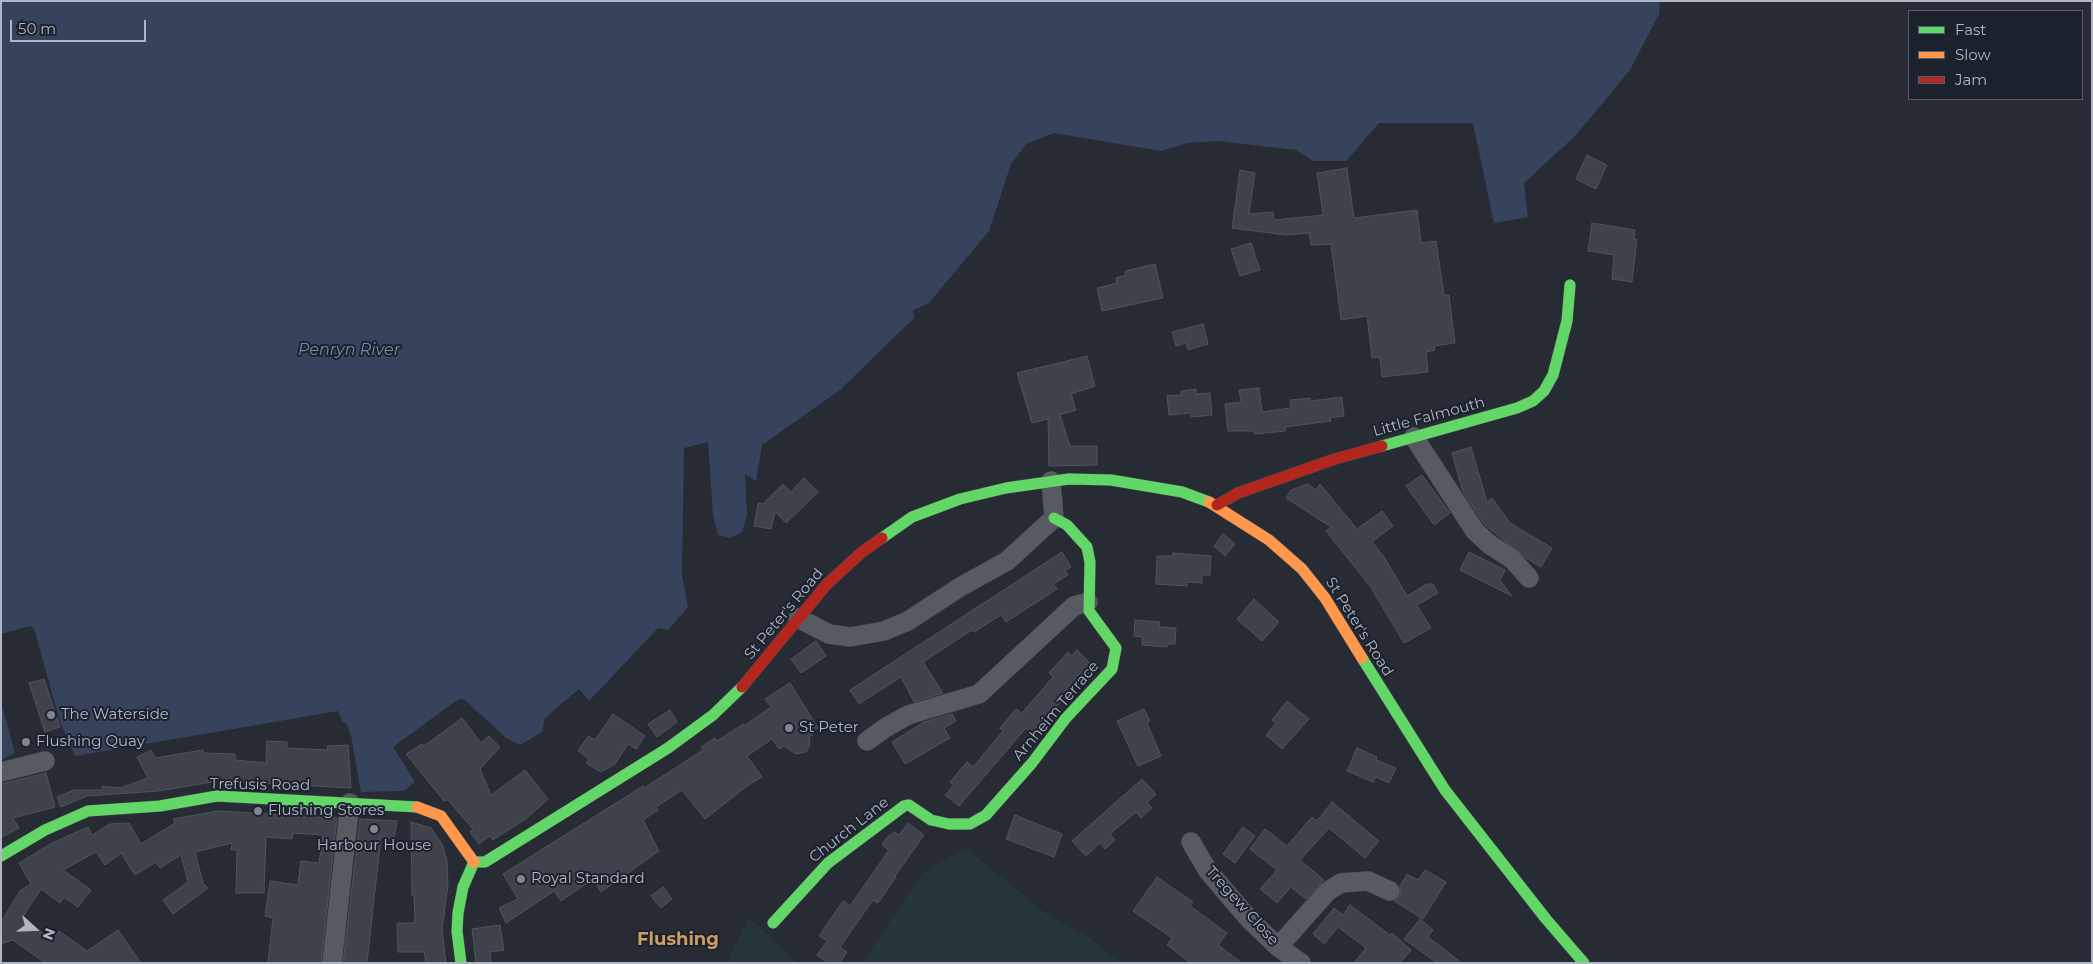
<!DOCTYPE html>
<style>
body{margin:0}
#map{position:relative;width:2093px;height:964px;overflow:hidden;background:#272b33;font-family:Montserrat,sans-serif}
canvas{display:block}
.frame{position:absolute;inset:0;border:2px solid #b1b6c5;pointer-events:none}
.legend{position:absolute;left:1908px;top:10px;width:175px;height:90px;box-sizing:border-box;background:#1b212d;border:1px solid #575d6a;margin:0;padding:6px 9px;list-style:none;font-size:15px;color:#b1b6c5}
.legend li{display:flex;align-items:center;gap:10px;height:25px}
.legend b{width:25px;border:1px solid #575d6a}
.north{position:absolute;left:10px;top:904px;width:50px;height:50px;-webkit-text-stroke:4px #1b212d;paint-order:stroke;rotate:110deg;font-size:14px;font-weight:700;line-height:20px;text-align:center;color:#b1b6c5}
.north::after{content:'';display:block;margin:auto;width:18px;height:22px;background:#b1b6c5;clip-path:polygon(50% 0,100% 100%,50% 72%,0 100%)}
.scale{position:absolute;left:10px;top:20px;width:136px;height:22px;box-sizing:border-box;border:2px solid #b1b6c5;border-top:0;padding-left:6px;font-size:15px;line-height:18px;white-space:nowrap;color:#b1b6c5;-webkit-text-stroke:4px #1b212d;paint-order:stroke}
</style>
<div id="map">
<canvas width="2093" height="964"></canvas>
<div class="frame"></div>
<ul class="legend">
<li><b style="height:6px;background:#63d668"></b>Fast</li>
<li><b style="height:6px;background:#ff974d"></b>Slow</li>
<li><b style="height:6px;background:#b3261e"></b>Jam</li>
</ul>
<div class="north">N</div>
<div class="scale">50 m</div>
</div>
<script>
const g = document.querySelector('canvas').getContext('2d');
g.lineJoin = 'round';
function paint(path, color) {
  g.fillStyle = color;
  g.fill(path, 'evenodd');
}
function toPath(rows) {
  const path = new Path2D();
  for (const r of rows) {
    path.moveTo(r[0], r[1]);
    for (let i = 2; i < r.length; i += 2) path.lineTo(r[i], r[i + 1]);
  }
  return path;
}
function stroke(path, color, width, dash) {
  g.strokeStyle = color;
  g.lineWidth = width;
  g.lineCap = dash ? 'butt' : 'round';
  g.setLineDash(dash || []);
  g.stroke(path);
}
function label(font, color, halo, rows, align = 'center') {
  g.font = font + ' Montserrat,sans-serif';
  g.lineWidth = 4;
  g.setLineDash([]);
  g.textBaseline = 'middle';
  g.strokeStyle = halo;
  g.fillStyle = color;
  for (const [text, x, y, turn = 0] of rows) {
    g.save();
    g.translate(x, y);
    g.rotate((+turn || 0) * Math.PI / 180);
    g.textAlign = isNaN(turn) ? turn : align;
    if (halo) g.strokeText(text, 0, 0);
    g.fillText(text, 0, 0);
    g.restore();
  }
}
paint(toPath([
 [966,848,1048,915,1090,938,1122,963,862,963,923,872],
 [748,917,799,963,727,963]
]), '#253539');
paint(toPath([
 [1,1,1660,1,1659,14,1630,70,1576,135,1524,183,1528,217,1494,223,1473,123,1379,123,1346,161,1313,161,1296,150,1218,141,1187,143,1161,151,1054,133,1026,144,1011,164,989,231,928,304,913,310,914,318,840,390,762,445,756,481,745,474,747,515,742,532,730,538,718,535,713,515,708,442,684,448,682,575,688,607,668,630,658,628,589,701,579,689,545,718,542,732,520,745,506,738,465,700,460,699,453,703,393,747,415,782,404,791,361,792,351,735,346,723,343,723,338,711,75,756,60,722,34,628,30,626,1,634],
 [1,702,15,753,1,760]
]), '#37435d');
const building = toPath([
 [1587,155,1607,165,1596,189,1576,179,1587,155],
 [1347,168,1354,218,1417,210,1421,243,1436,241,1444,295,1449,295,1455,343,1434,346,1435,350,1426,352,1428,372,1382,377,1380,357,1372,358,1367,316,1341,320,1331,244,1311,245,1309,233,1286,235,1232,228,1240,170,1255,173,1249,214,1273,212,1274,220,1323,215,1317,173,1347,168],
 [1592,223,1635,230,1634,239,1637,239,1632,282,1612,279,1614,255,1588,251,1592,223],
 [1251,243,1260,270,1240,276,1231,249,1251,243],
 [1155,264,1163,298,1102,311,1097,288,1117,283,1116,278,1126,275,1125,271,1155,264],
 [1203,324,1208,344,1188,350,1186,343,1176,346,1172,332,1203,324],
 [1087,356,1095,386,1071,394,1076,410,1060,415,1070,446,1097,446,1097,465,1049,466,1048,419,1032,423,1017,373,1087,356],
 [1259,388,1262,412,1291,408,1290,400,1310,398,1311,401,1342,397,1344,416,1330,418,1331,421,1285,427,1285,431,1255,434,1254,431,1228,431,1225,404,1241,402,1239,390,1259,388],
 [1196,389,1196,394,1210,393,1212,415,1191,417,1191,413,1169,415,1167,396,1181,395,1181,391,1196,389],
 [1471,447,1487,502,1492,498,1510,523,1552,548,1541,567,1526,558,1484,524,1463,492,1452,453,1471,447],
 [1422,475,1450,513,1434,525,1406,486,1422,475],
 [804,478,818,492,786,523,775,512,771,529,754,526,758,503,763,504,783,484,791,492,804,478],
 [1308,484,1316,490,1320,484,1357,529,1382,511,1393,526,1372,542,1384,557,1407,596,1427,584,1433,584,1438,593,1417,605,1431,628,1404,643,1370,586,1326,531,1331,527,1286,498,1291,490,1308,484],
 [1223,534,1235,544,1225,556,1214,546,1223,534],
 [1062,552,1071,567,1065,571,1068,575,1053,584,1057,589,1006,622,1001,615,974,632,972,630,923,662,943,693,914,702,901,677,859,704,850,690,1062,552],
 [1469,552,1505,570,1500,580,1512,596,1460,570,1469,552],
 [1173,553,1211,556,1210,575,1202,575,1202,583,1187,582,1187,586,1156,584,1157,556,1172,556,1173,553],
 [1254,599,1279,622,1262,641,1237,619,1254,599],
 [1135,620,1160,622,1159,627,1176,628,1175,644,1167,644,1167,647,1142,645,1142,637,1134,636,1135,620],
 [816,641,826,656,801,673,791,659,816,641],
 [1077,650,1094,667,1055,708,1034,735,1026,728,959,806,945,795,954,785,950,782,967,762,973,767,1003,731,1000,728,1016,709,1022,713,1053,677,1049,673,1068,652,1072,656,1077,650],
 [44,679,60,727,45,732,29,683,44,679],
 [790,683,818,728,811,733,813,735,809,737,810,745,806,752,796,754,784,746,779,749,772,739,747,756,762,777,747,786,705,819,682,790,656,807,658,810,643,820,659,851,601,892,593,879,561,901,554,891,506,923,499,908,518,899,503,874,643,786,644,788,669,772,703,750,701,747,715,738,717,741,743,724,744,726,771,707,765,699,790,683],
 [1287,701,1309,719,1282,749,1266,735,1276,723,1272,720,1287,701],
 [1144,709,1150,721,1147,723,1161,756,1138,766,1117,721,1144,709],
 [670,710,677,722,657,737,648,724,670,710],
 [613,714,645,736,636,749,628,744,615,764,601,772,586,763,589,759,578,751,588,736,595,740,613,714],
 [952,714,956,721,944,728,950,738,905,764,892,742,924,722,952,714],
 [462,718,481,743,489,736,500,747,480,769,491,795,525,770,548,799,527,818,493,840,490,836,479,844,470,832,473,829,448,800,444,801,406,754,422,744,424,746,462,718],
 [267,741,287,742,287,748,328,750,327,746,348,745,351,788,218,781,158,791,87,796,61,807,57,797,74,790,102,790,102,786,120,788,148,778,137,757,151,750,155,758,203,750,203,753,235,754,235,760,266,763,267,741],
 [1357,748,1377,757,1376,760,1396,768,1389,783,1376,777,1373,782,1347,771,1357,748],
 [46,773,55,807,13,818,19,828,1,838,1,784,46,773],
 [1142,779,1156,794,1147,802,1152,808,1141,818,1136,812,1110,834,1115,840,1105,849,1100,843,1086,856,1072,841,1142,779],
 [1332,802,1379,841,1365,858,1329,828,1300,860,1324,880,1306,899,1291,887,1277,903,1260,889,1277,870,1250,849,1265,829,1287,846,1312,817,1317,821,1332,802],
 [218,811,337,818,321,963,268,963,273,918,265,916,270,881,298,885,301,861,319,863,323,835,293,833,292,839,266,837,264,893,236,893,237,850,231,850,232,843,195,852,203,883,208,888,173,914,163,900,188,882,181,855,160,868,156,862,135,875,121,853,105,865,96,852,63,870,91,890,78,907,64,897,60,903,41,889,22,918,52,940,59,931,87,951,118,930,141,963,45,963,13,940,1,944,1,922,20,891,31,884,19,863,52,843,88,827,92,835,110,824,129,823,141,844,175,823,173,819,218,811],
 [1015,815,1062,834,1054,857,1006,839,1015,815],
 [360,819,397,821,394,838,381,837,367,963,343,963,360,819],
 [411,822,431,828,442,844,447,860,448,885,442,930,446,963,426,963,424,952,398,952,397,923,415,923,414,895,412,895,411,822],
 [908,823,924,835,895,876,896,877,878,903,873,900,840,947,847,952,840,963,828,963,817,955,827,941,819,936,843,901,850,906,889,850,882,845,887,837,895,832,899,835,908,823],
 [1243,827,1255,836,1235,863,1223,854,1243,827],
 [1425,870,1446,882,1423,919,1394,901,1400,896,1400,886,1407,874,1418,880,1425,870],
 [1157,877,1193,902,1190,906,1227,933,1218,945,1242,963,1191,963,1167,945,1172,938,1133,911,1157,877],
 [663,887,672,899,661,908,651,896,663,887],
 [1350,905,1390,935,1392,933,1411,950,1400,963,1354,963,1366,948,1338,927,1324,944,1313,934,1334,908,1343,915,1350,905],
 [1420,919,1433,930,1428,937,1462,963,1437,963,1404,939,1420,919],
 [500,925,504,950,490,952,491,963,476,963,472,929,500,925]
]);
paint(building, '#3f424a');
stroke(building, '#4f535b', 1);
const street = toPath([
 [1414,437,1475,531,1489,544,1512,559,1529,578],
 [798,618,829,634,850,637,884,631,908,621,960,587,1007,561,1054,518,1051,481],
 [867,741,885,728,908,715,979,694,1074,606,1088,602],
 [1,772,45,761],
 [1191,842,1208,871,1249,919,1278,947,1301,963],
 [1278,947,1328,891,1341,883,1368,881,1390,891],
 [332,963,350,803]
]);
const fast = toPath([
 [1382,446,1517,408,1533,401,1544,391,1553,375,1567,321,1570,285],
 [882,538,912,517,960,499,1006,488,1069,479,1111,480,1182,492,1209,502],
 [1362,658,1445,790,1546,919,1584,963],
 [1,856,45,830,88,811,160,806,217,796,417,807],
 [474,862,485,862,668,748,713,715,742,687],
 [773,923,828,863,904,806,909,805,931,820,949,824,970,824,986,815,1032,763,1066,718,1112,669,1116,648,1089,611,1090,562,1087,547,1067,525,1054,518],
 [461,963,457,931,458,913,463,887,474,862]
]);
const slow = toPath([
 [1209,502,1269,540,1302,569,1325,598,1362,658],
 [417,807,441,816,474,862]
]);
const jam = toPath([
 [1217,505,1238,493,1335,459,1382,446],
 [742,687,827,584,862,552,882,538]
]);
stroke(street, '#43464c', 20);
stroke(fast, '#454850', 12);
stroke(slow, '#454850', 12);
stroke(jam, '#454850', 12);
stroke(street, '#575a61', 19);
stroke(fast, '#63d668', 11);
stroke(slow, '#ff974d', 11);
stroke(jam, '#b3261e', 11);
for (const [x, y, r, color] of [
 [51,715,5,"#818592"],
 [789,728,5,"#818592"],
 [26,742,5,"#818592"],
 [258,811,5,"#818592"],
 [374,829,5,"#818592"],
 [521,879,5,"#818592"]
]) {
  const dot = new Path2D();
  dot.arc(x, y, r, 0, 2 * Math.PI);
  g.fillStyle = color;
  g.fill(dot);
  stroke(dot, '#1b212d', 2);
}
label('15px', '#b1b6c5', '#1b212d', [
 ["Little Falmouth",1429,417,-15],
 ["St Peter's Road",784,614,-50],
 ["St Peter's Road",1359,627,58],
 ["Arnheim Terrace",1056,711,-50],
 ["Trefusis Road",260,785,1],
 ["Church Lane",849,830,-38],
 ["Tregew Close",1242,906,48]
]);
label('15px', '#b1b6c5', '#1b212d', [
 ["The Waterside",61,715],
 ["St Peter",799,728],
 ["Flushing Quay",36,742],
 ["Flushing Stores",268,811],
 ["Harbour House",374,846,"center"],
 ["Royal Standard",531,879]
], 'left');
label('italic 16px', '#7a8aab', '#1b212d', [
 ["Penryn River",349,350]
]);
label('bold 18px', '#cd9b63', '#1b212d', [
 ["Flushing",678,940]
]);
</script>
